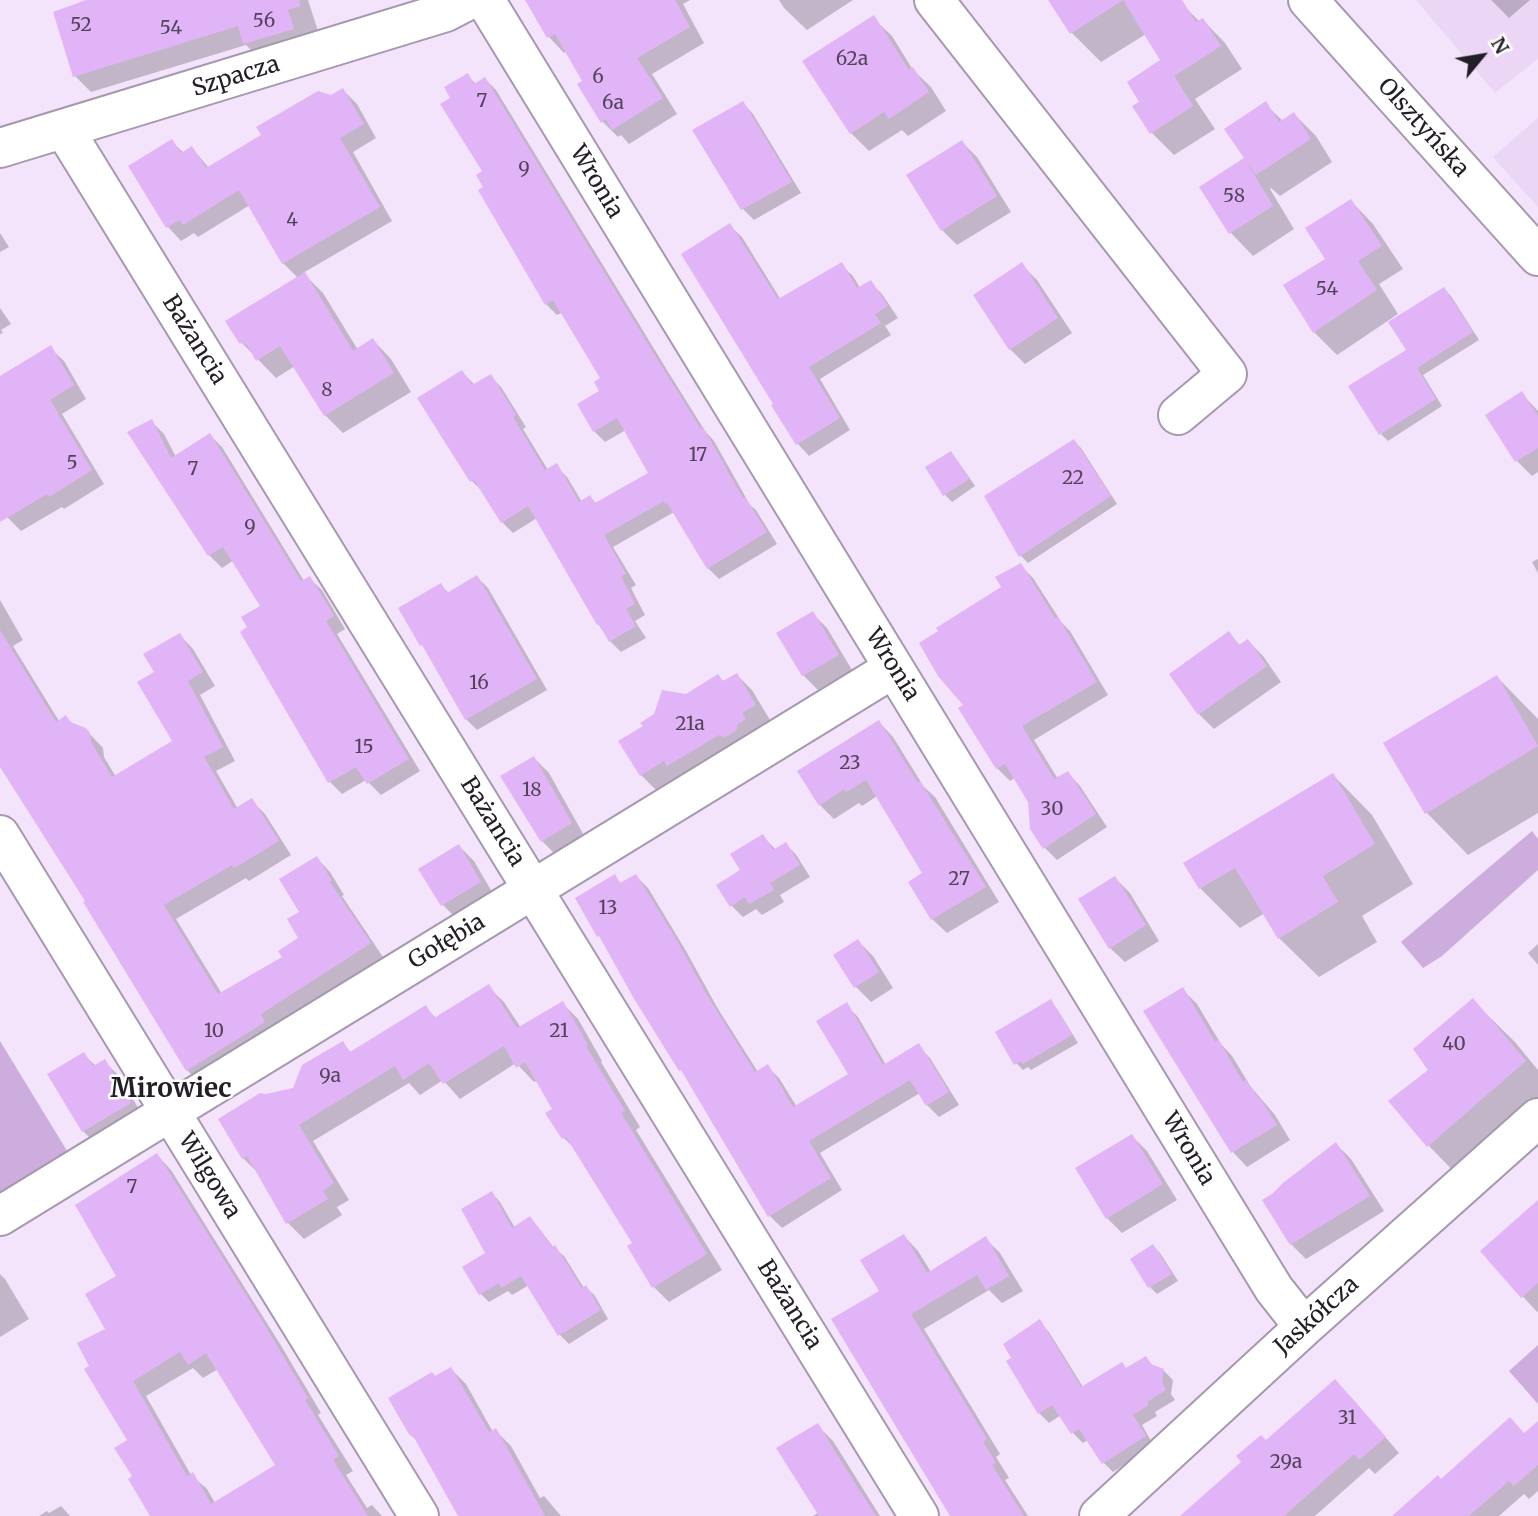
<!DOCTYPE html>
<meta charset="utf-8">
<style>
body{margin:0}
#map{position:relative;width:1538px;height:1516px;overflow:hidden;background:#f3e3fb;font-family:Merriweather,serif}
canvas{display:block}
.north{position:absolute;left:1447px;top:21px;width:70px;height:70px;-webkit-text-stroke:5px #fff;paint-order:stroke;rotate:60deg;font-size:19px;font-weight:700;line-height:28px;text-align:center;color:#231d25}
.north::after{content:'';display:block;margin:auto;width:24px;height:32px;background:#231d25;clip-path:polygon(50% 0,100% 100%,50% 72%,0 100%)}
</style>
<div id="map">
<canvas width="1538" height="1516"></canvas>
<div class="north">N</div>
</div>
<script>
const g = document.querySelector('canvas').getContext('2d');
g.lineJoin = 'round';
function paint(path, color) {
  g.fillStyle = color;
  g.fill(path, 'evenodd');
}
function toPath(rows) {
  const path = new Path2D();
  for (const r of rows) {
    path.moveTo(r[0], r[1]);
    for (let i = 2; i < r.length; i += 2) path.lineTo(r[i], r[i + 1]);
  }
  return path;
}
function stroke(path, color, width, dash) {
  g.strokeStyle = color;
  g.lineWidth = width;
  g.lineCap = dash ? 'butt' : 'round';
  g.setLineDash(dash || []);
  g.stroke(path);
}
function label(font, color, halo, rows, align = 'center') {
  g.font = font + ' Merriweather,serif';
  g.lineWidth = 5;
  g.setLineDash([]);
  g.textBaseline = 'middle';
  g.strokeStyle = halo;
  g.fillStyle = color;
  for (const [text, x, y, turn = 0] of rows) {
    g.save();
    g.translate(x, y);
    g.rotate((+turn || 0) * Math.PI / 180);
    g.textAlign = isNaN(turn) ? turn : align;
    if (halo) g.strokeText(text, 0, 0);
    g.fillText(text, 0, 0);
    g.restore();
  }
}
paint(toPath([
 [1416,0,1538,0,1538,59,1495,93],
 [1538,118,1538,207,1493,157]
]), '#ebd6f5');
paint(toPath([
 [1532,831,1538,839,1538,870,1442,956,1423,968,1401,942],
 [0,1041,69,1154,0,1197],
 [1538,1345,1538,1404,1509,1371]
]), '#cdaddd');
paint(toPath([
 [99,0,308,0,318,31,306,34,310,46,261,60,246,45,91,92,75,76],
 [532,0,690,0,683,4,704,43,652,74,677,114,629,144,621,135,618,137,602,121,584,81,567,51,564,53,549,37],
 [779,0,853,0,807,30,784,8],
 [1050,0,1158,0,1183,5,1200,22,1203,20,1225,43,1242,69,1195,99,1215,129,1174,155,1152,133,1141,102,1163,61,1146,34,1101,62,1072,33],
 [1491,0,1530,0,1509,18],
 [873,18,892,36,913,70,931,87,946,111,908,136,902,130,869,151,851,133],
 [467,75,476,84,485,79,496,90,667,370,705,431,714,441,750,505,756,510,777,544,719,579,708,568,674,512,613,547,636,585,631,588,645,615,635,621,646,638,621,652,610,641,598,624,537,518,513,533,502,522,483,492,472,481,462,372,475,385,490,376,501,387,526,427,523,429,548,470,556,466,567,477,582,502,590,497,597,504,650,474,626,430,605,442,594,431,602,379,563,312,557,315,546,304,486,188,485,171,452,98],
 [343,90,357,104,376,138,353,152,392,221,303,273,323,293,358,350,373,340,391,359,411,392,343,433,325,415,295,366,276,378,241,342,298,278,283,263,250,205,198,237,194,233,181,241,168,227,130,167,171,141,184,153,192,148,209,168],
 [743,103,753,114,801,193,754,220,743,209],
 [1265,104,1283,121,1294,114,1316,136,1332,162,1280,196,1271,188,1270,189,1294,229,1253,256,1231,233,1201,187,1246,158],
 [962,142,977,157,1011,212,957,245,942,230],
 [1351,201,1373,224,1403,269,1379,284,1398,314,1337,355,1314,332,1285,286,1328,260],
 [730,226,742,237,781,300,841,265,853,276,860,288,870,282,882,294,898,318,885,326,891,335,820,379,850,430,809,456,798,444,774,405],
 [0,233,9,247,0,252],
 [1022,265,1037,280,1072,333,1025,364,1010,349],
 [1444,289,1451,296,1479,340,1423,375,1442,406,1388,441,1381,434,1408,350],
 [0,308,11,324,1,330,3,333,0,334],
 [50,348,64,361,86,399,62,414,104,484,64,509,62,507,21,531,8,518,0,504,0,378],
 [1522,394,1538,411,1538,472,1532,476,1517,461,1488,416],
 [152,422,164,434,176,457,210,435,222,447,304,581,309,578,322,590,345,629,337,634,420,771,381,795,366,780,342,794,330,782,250,628,262,606,234,560,222,568,209,555,129,432],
 [1074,441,1081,448,1117,504,1028,563,1021,556],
 [950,453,957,460,975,486,952,502,944,494],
 [1538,559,1538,573,1532,562],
 [1020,565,1033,578,1062,623,1070,631,1108,695,1034,740,1058,779,1068,773,1080,786,1107,827,1057,860,1045,848,1029,802,1016,777,1010,781,997,768,965,706,1003,588],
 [477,577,488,588,547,690,477,730,466,719,426,650,422,645,440,585,449,593],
 [0,600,23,640,13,646,59,721,66,717,74,725,85,729,103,748,104,757,116,777,174,742,156,673,180,635,193,649,215,686,200,695,235,761,216,771,238,809,252,801,265,814,291,855,249,881,246,878,176,919,222,994,284,957,300,939,302,912,317,858,330,872,344,895,342,896,383,957,273,1028,200,1083,187,1070,87,901,0,762],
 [812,613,827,628,852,670,818,690,803,675],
 [1229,634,1241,646,1248,641,1263,656,1281,682,1214,729,1199,714],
 [737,675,752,690,770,720,756,729,759,735,683,780,679,776,656,790,641,775,686,696],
 [1497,677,1538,719,1538,813,1468,855,1427,813,1385,744],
 [879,722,893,737,924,787,935,797,999,902,947,933,932,919,925,874,877,796,862,806,859,803,834,819,820,805],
 [534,758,549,773,586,839,557,856,542,841],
 [1333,775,1372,815,1413,884,1362,916,1377,942,1319,977,1279,938,1265,913,1240,928,1200,888,1185,863],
 [763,836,776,850,786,844,797,856,810,877,780,895,784,902,762,915,756,909,743,917,731,905,743,871],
 [459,846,474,861,495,897,458,920,443,905,420,869],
 [636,876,648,888,686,951,718,1009,758,1072,767,1066,779,1078,797,1107,850,1075,846,1005,858,1017,886,1065,918,1046,930,1058,959,1105,939,1117,927,1105,920,1093,820,1153,842,1190,782,1228,770,1216,687,1076,681,1070,577,899,614,877,622,884],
 [1115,878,1130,893,1159,941,1125,962,1110,948],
 [858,941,873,956,893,988,871,1002,856,987],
 [1538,944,1538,965,1528,953],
 [488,987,504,1002,521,1028,562,1003,578,1019,602,1061,601,1062,640,1127,636,1130,722,1270,669,1302,654,1287,634,1244,577,1151,564,1138,555,1109,538,1080,534,1082,516,1063,460,1099,443,1080,420,1095,409,1083,313,1141,349,1200,337,1207,342,1215,304,1239,288,1223,258,1173,243,1158,220,1119,266,1096,294,1090,342,1043,352,1053,425,1007,437,1019],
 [1182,989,1197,1004,1221,1044,1232,1056,1251,1087,1275,1115,1290,1140,1247,1167,1233,1152,1145,1012],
 [1473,1001,1515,1042,1538,1070,1538,1129,1470,1188,1429,1146,1391,1101,1430,1070],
 [1050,1002,1057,1009,1078,1043,1031,1070,1028,1067,1023,1070,1016,1063],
 [83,1054,96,1066,104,1061,119,1076,145,1119,98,1146,83,1131],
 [1132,1136,1147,1151,1177,1200,1122,1233,1107,1218],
 [1336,1144,1351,1159,1384,1211,1306,1259,1291,1244,1264,1201],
 [157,1155,171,1170,280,1344,321,1413,318,1415,353,1471,346,1475,367,1508,372,1505,382,1516,152,1516,134,1477,129,1441,91,1366,107,1329,118,1277],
 [193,1368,203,1378,218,1369,278,1465,215,1503,207,1489,191,1475,146,1396],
 [492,1193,500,1202,515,1228,530,1218,538,1227,554,1248,564,1256,584,1288,586,1287,595,1296,608,1319,569,1344,560,1335,529,1285,512,1295,508,1291,489,1302,480,1293,487,1254],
 [1538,1202,1538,1311,1537,1312,1482,1251],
 [904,1236,918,1251,931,1272,986,1239,1000,1253,1023,1291,1002,1303,989,1290,924,1329,1000,1454,996,1457,1009,1478,1005,1480,1028,1516,954,1516,881,1291],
 [1153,1246,1160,1253,1178,1281,1157,1294,1150,1287,1132,1259],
 [0,1274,5,1279,29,1319,0,1337],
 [1039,1322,1049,1332,1083,1387,1127,1369,1146,1358,1154,1367,1163,1370,1173,1380,1171,1394,1175,1400,1155,1412,1157,1416,1142,1425,1154,1446,1113,1472,1103,1462,1088,1440,1083,1443,1073,1433,1061,1415,1049,1423,1039,1413],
 [451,1369,466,1384,493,1432,496,1431,511,1446,540,1498,544,1496,561,1516,463,1516,418,1442,411,1435,436,1378],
 [1350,1396,1399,1453,1375,1474,1369,1468,1315,1516,1183,1516,1266,1442],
 [818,1426,833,1441,880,1516,813,1516,819,1512],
 [1538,1429,1538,1491,1529,1499,1524,1494,1499,1516,1395,1516,1441,1481],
 [61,1506,70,1516,39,1516,47,1511,49,1513]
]), '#0003');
paint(toPath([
 [86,0,299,0,300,6,288,10,294,29,243,44,238,26,73,77,53,12],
 [525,0,675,0,690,27,637,58,663,98,612,130,606,119,601,123,577,84,582,81,555,34,547,38],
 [1048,0,1182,0,1196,22,1203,18,1221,46,1174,76,1193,106,1150,134,1132,106,1139,102,1127,82,1160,60,1123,0,1070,34],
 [874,15,909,70,913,67,929,92,889,119,884,112,850,134,802,61],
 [468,73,474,84,485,77,656,357,701,429,703,427,743,498,745,497,767,532,707,569,667,503,665,504,664,501,604,535,626,574,621,576,635,604,626,609,636,626,609,642,599,624,597,625,528,506,501,523,474,480,470,482,417,398,462,370,472,385,491,374,516,415,513,417,545,470,557,463,579,502,590,495,595,503,648,473,617,418,593,432,577,404,599,391,594,382,600,378,553,300,545,305,478,190,483,187,476,175,482,171,440,104,450,98,444,87],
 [343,88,364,124,340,138,380,207,282,264,239,190,183,225,180,220,166,228,128,166,172,139,181,153,192,146,206,168,261,135,256,127,318,91,331,95],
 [743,101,792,182,741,210,692,130],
 [1266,101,1279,122,1294,112,1311,139,1256,175,1246,161,1273,206,1229,234,1199,187,1244,158,1224,129],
 [962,140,997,196,941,231,906,175],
 [1351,199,1382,246,1358,261,1377,290,1313,333,1283,285,1325,259,1305,228],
 [730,223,778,299,842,262,857,288,871,280,888,306,875,314,881,323,809,367,840,418,796,445,771,405,773,404,681,254],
 [1022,262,1058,318,1009,350,973,295],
 [305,272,353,351,373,338,394,373,324,416,280,346,256,361,247,345,239,343,225,321],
 [1444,287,1473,332,1417,368,1436,399,1379,435,1348,386,1406,350,1388,322],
 [51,345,74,385,50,400,92,470,49,497,47,494,0,522,0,376],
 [1522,391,1538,416,1538,448,1515,462,1485,415],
 [152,419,171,458,210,433,301,581,310,576,334,616,326,621,409,759,367,784,356,767,328,783,240,632,247,627,241,617,260,606,223,547,208,556,127,432],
 [1074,439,1111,496,1019,557,984,496],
 [951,451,969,479,943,496,925,467],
 [1021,563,1055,618,1058,617,1097,682,1022,726,1054,779,1068,771,1096,814,1043,849,1030,829,1028,802,1005,764,996,769,958,708,963,705,938,676,919,643,938,631,936,628,1001,587,995,577],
 [477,575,537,679,465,720,422,645,420,646,398,608,441,583,447,593],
 [813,611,839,655,802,676,776,633],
 [0,630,56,722,66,715,70,722,86,728,90,733,91,742,112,777,172,741,137,682,154,672,143,654,180,633,203,672,188,681,223,747,204,757,234,809,252,798,279,841,234,868,232,865,164,905,218,994,282,957,278,951,298,938,287,919,299,912,279,879,317,856,332,881,330,882,371,943,261,1014,265,1022,186,1071,83,902,85,901,0,767],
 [1229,631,1239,645,1248,639,1267,666,1198,715,1169,674],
 [737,673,756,705,742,713,746,719,738,724,736,731,725,737,719,735,667,766,664,761,640,776,618,741,643,726,640,723,654,714,662,690,686,694,718,674,723,681],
 [1497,675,1538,746,1425,814,1383,743],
 [879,720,918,783,920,781,986,887,931,920,908,882,922,873,866,780,846,792,844,789,819,806,797,771],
 [534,756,572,823,541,842,500,776],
 [1333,773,1375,844,1323,876,1338,902,1278,939,1235,868,1199,889,1183,863],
 [763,834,773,850,786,842,800,865,770,883,774,890,749,904,745,897,730,907,716,885,740,870,730,854],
 [459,844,481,882,441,906,418,869],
 [615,874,620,883,636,874,675,937,707,995,755,1072,768,1064,793,1107,848,1074,816,1021,847,1002,883,1065,919,1043,949,1092,926,1106,910,1080,809,1141,831,1178,768,1217,681,1070,679,1071,633,997,599,936,597,937,575,898],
 [1115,876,1146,925,1109,949,1078,899],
 [858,939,879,972,854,988,833,955],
 [489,984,517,1028,563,1001,588,1045,586,1046,625,1111,621,1113,707,1254,652,1288,627,1246,632,1243,566,1137,562,1139,545,1113,552,1109,525,1062,516,1068,504,1046,443,1084,429,1063,403,1080,395,1066,299,1125,334,1183,323,1191,328,1199,286,1224,247,1156,242,1159,218,1119,260,1093,266,1094,293,1088,302,1065,343,1041,350,1052,426,1005,434,1018],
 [1183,987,1215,1042,1218,1039,1243,1082,1246,1080,1259,1099,1260,1098,1277,1125,1231,1153,1143,1011],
 [1473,998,1526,1061,1427,1147,1388,1101,1428,1070,1413,1049],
 [1051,999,1072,1035,1023,1064,1021,1061,1014,1065,995,1032],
 [84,1052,93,1066,105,1059,131,1103,82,1132,47,1074],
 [1132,1134,1163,1184,1106,1219,1075,1168],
 [1336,1142,1370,1196,1290,1245,1262,1200,1272,1194,1283,1183],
 [157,1153,266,1327,308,1398,305,1400,339,1456,333,1460,368,1516,150,1516,128,1479,132,1476,114,1448,127,1440,84,1369,89,1366,77,1343,105,1329,85,1294,116,1276,75,1205],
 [180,1352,188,1365,206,1353,275,1465,211,1504,193,1472,187,1476,133,1381],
 [492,1191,512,1228,530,1216,552,1247,555,1245,582,1288,586,1285,601,1310,558,1336,521,1276,501,1288,499,1283,479,1295,462,1267,485,1253,461,1209],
 [1538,1200,1538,1283,1521,1298,1480,1251],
 [904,1234,927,1273,986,1236,1009,1276,986,1290,977,1275,911,1314,987,1439,983,1442,996,1463,992,1465,1024,1516,950,1516,831,1319,879,1291,860,1260],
 [1153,1244,1172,1274,1148,1288,1130,1259],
 [1040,1319,1081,1387,1122,1362,1126,1368,1146,1356,1151,1364,1164,1369,1162,1382,1166,1390,1147,1402,1148,1405,1133,1415,1146,1436,1102,1464,1079,1429,1071,1434,1052,1405,1038,1414,1006,1361,1011,1358,1003,1344],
 [451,1367,489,1432,496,1428,545,1516,458,1516,412,1434,410,1436,388,1398,432,1372,435,1376],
 [1335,1379,1386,1437,1359,1460,1354,1454,1284,1516,1180,1516,1241,1462,1236,1456,1261,1435,1266,1440],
 [1510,1417,1524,1433,1538,1421,1538,1465,1514,1486,1509,1481,1469,1516,1392,1516,1438,1475,1441,1479],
 [818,1423,836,1453,876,1516,819,1516,776,1448]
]), '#e1b4f7');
const minor = toPath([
 [485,0,1274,1289,1304,1327],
 [934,0,1227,374,1178,415],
 [1308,0,1538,256],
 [64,129,919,1516],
 [0,148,446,12,469,0],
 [0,835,419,1516],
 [0,1216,894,668],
 [1099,1516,1304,1327,1538,1118]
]);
stroke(minor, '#a698ae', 42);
stroke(minor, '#fff', 38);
label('19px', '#52435a', null, [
 ["56",264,22],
 ["52",81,26],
 ["54",171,29],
 ["62a",852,60],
 ["6",598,78],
 ["7",482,102],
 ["6a",613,104],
 ["9",524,170],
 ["58",1234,197],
 ["4",292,221],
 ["54",1327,290],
 ["8",327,391],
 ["17",698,456],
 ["5",72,464],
 ["7",193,470],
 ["22",1073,479],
 ["9",250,528],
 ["16",479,684],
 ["21a",690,725],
 ["15",364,748],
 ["23",850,764],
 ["18",532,791],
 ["30",1052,810],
 ["27",959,880],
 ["13",608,909],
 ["10",214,1032],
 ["21",559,1032],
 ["40",1454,1045],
 ["9a",330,1077],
 ["7",132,1188],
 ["31",1347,1419],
 ["29a",1286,1463]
]);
label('23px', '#231d25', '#fff', [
 ["Szpacza",236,77,-17],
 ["Olsztyńska",1423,128,48],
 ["Wronia",596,182,59],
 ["Bażancia",194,340,58],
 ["Wronia",892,665,58],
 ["Bażancia",492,822,58],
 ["Gołębia",447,942,-31],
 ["Wronia",1188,1149,59],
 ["Wilgowa",209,1176,58],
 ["Bażancia",789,1305,58],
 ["Jaskółcza",1317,1316,-42]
]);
label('bold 26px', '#231d25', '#fff', [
 ["Mirowiec",171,1090]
]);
</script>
